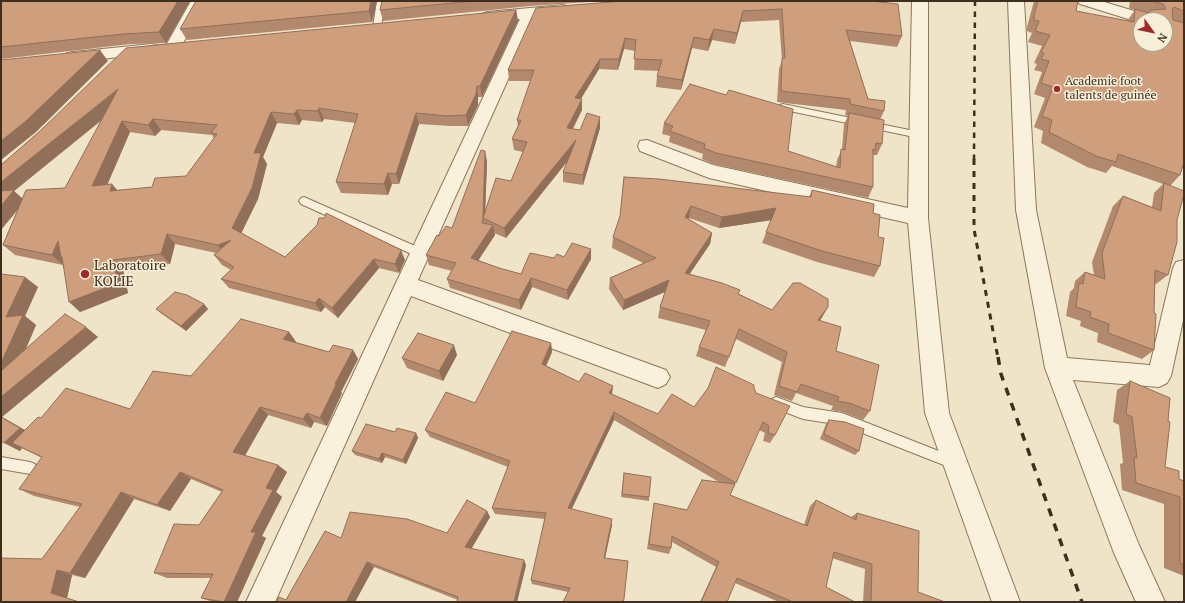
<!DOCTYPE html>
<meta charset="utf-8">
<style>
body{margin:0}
#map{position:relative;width:1185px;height:603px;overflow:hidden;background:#f0e4c8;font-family:"PT Serif",serif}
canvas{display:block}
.frame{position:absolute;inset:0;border:2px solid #3d2e20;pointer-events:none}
.north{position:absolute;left:1133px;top:12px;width:40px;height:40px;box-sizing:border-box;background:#f7eed8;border:1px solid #ada18e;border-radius:50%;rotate:123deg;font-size:11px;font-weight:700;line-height:16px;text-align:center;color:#3d2e20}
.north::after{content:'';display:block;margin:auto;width:14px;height:18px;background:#9e2a2b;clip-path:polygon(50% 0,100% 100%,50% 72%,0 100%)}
</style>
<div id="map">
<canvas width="1185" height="603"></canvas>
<div class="frame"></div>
<div class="north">N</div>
</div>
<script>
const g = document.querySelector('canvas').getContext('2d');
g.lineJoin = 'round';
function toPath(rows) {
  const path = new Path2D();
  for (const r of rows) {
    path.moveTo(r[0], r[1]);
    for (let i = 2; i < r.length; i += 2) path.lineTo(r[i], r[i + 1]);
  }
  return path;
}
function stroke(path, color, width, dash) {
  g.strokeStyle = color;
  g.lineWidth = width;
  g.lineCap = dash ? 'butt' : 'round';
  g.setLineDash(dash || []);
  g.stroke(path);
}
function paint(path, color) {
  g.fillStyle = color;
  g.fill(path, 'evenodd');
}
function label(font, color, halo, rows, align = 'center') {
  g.font = font + ' "PT Serif",serif';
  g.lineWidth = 3;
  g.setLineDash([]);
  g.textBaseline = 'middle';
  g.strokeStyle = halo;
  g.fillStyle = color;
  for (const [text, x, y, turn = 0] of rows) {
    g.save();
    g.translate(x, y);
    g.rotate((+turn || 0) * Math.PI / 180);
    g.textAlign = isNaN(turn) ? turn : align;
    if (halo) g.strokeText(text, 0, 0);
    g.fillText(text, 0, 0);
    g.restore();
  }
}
const service = toPath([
 [377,1,385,1,381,27,377,29,373,27,377,1],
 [783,104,919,132,924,135,919,138,780,109,779,107,780,105,783,104],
 [304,197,424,250,425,253,424,256,420,257,416,256,301,204,299,201,301,198,304,197],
 [776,397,803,407,842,413,959,459,960,463,959,467,954,469,842,425,803,419,772,407,770,403,772,399,776,397],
 [1,457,30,462,35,464,36,468,35,472,30,474,1,469,1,457]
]);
const minor = toPath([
 [191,1,207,1,179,50,173,52,167,50,165,47,191,1],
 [912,1,928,1,928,218,949,413,1020,602,992,602,925,413,908,223,709,178,640,151,638,146,640,141,647,140,713,165,908,208,912,1],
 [1008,1,1024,1,1036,210,1067,358,1150,365,1173,268,1176,262,1184,260,1184,316,1171,376,1167,383,1159,387,1073,380,1139,545,1165,602,1136,602,1114,553,1045,368,1016,210,1008,1],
 [1077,1,1101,1,1154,17,1156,20,1141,20,1141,23,1080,4,1077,1],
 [563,5,568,7,571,10,568,13,536,17,418,280,666,370,670,377,666,384,658,388,411,296,275,602,246,602,520,19,487,22,482,20,479,17,482,14,487,12,563,5],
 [151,44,157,45,159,49,157,53,73,62,67,61,65,57,67,53,73,52,151,44]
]);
stroke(service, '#8d765c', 2);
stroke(minor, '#8d765c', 2);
paint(service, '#faf1dc');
paint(minor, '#faf1dc');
stroke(toPath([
 [974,160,975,1]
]), '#3d2e20', 2.5, [5.5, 5.5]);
stroke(toPath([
 [974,159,974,229,998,358]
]), '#3d2e20', 3, [6, 6]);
stroke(toPath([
 [998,357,1001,374,1082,602]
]), '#3d2e20', 3.5, [8, 8]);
paint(toPath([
 [1,1,190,1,166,43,130,44,1,59],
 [377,1,372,22,187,40,180,29],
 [382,1,604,1,530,6,383,21,380,10],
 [624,1,871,1,902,36,897,47,850,41,868,99,884,111,880,120,882,144,877,155,873,155,873,187,868,198,713,164,702,159,703,154,669,142,670,136,662,134,664,123,788,151,836,167,837,160,842,149,844,124,848,116,845,115,846,110,777,102,779,69,782,60,779,20,741,22,735,44,712,40,708,51,692,48,681,90,656,87,657,76,659,71,634,70,635,51,624,49,618,70,599,69,581,99,582,110,573,129,580,130,600,128,583,185,563,182,563,172,567,162,506,238,494,233,495,235,478,260,499,268,521,274,554,258,564,257,591,249,591,259,568,300,532,287,521,310,450,288,447,279,452,271,429,265,426,255,439,236,452,228,487,161,485,210,511,181,523,152,514,150,512,139,518,127,517,120,531,81,509,81,508,70],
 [1034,1,1078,1,1076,11,1127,21,1135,10,1129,8,1130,1,1184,1,1184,165,1183,166,1180,175,1170,186,1177,220,1168,275,1156,284,1155,284,1154,313,1154,350,1142,359,1097,342,1098,333,1080,326,1081,321,1066,316,1070,292,1074,288,1075,281,1085,272,1094,275,1092,262,1113,206,1123,196,1152,207,1154,193,1163,184,1112,166,1106,173,1087,167,1041,143,1043,131,1034,127,1045,98,1034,94,1042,72,1034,70,1037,64,1034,63,1042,46,1028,42,1032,33,1027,31,1027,27],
 [516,10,518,21,482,97,478,97,478,105,468,126,450,126,419,124,399,184,392,184,388,195,341,193,336,182,355,123,324,119,322,122,302,120,299,125,277,123,263,157,267,164,258,199,241,233,285,257,317,225,405,260,399,273,379,268,338,318,325,307,321,312,229,288,221,279,231,270,222,265,214,255,216,253,175,244,170,264,123,269,128,293,80,312,63,265,15,255,3,245,18,209,1,165,40,131],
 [102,120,65,188,22,198,14,191],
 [161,130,212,135,214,138,186,176,152,187,118,191,112,184,107,185,130,132,155,136],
 [624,177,809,197,812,190,873,213,878,237,880,266,874,277,817,262,762,243,771,220,719,228,689,218,688,219,712,233,710,244,689,274,739,294,772,310,828,307,820,321,870,411,863,420,843,412,831,410,833,406,796,393,792,401,774,395,782,362,736,339,725,367,696,356,699,347,706,330,658,318,660,307,665,292,623,310,609,289,610,278,643,263,612,248,613,237,620,216],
 [1,274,38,287,25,316,36,325,26,349,98,337,2,417,25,430,41,418,130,409,191,376,289,332,296,342,295,342,329,352,353,350,358,359,341,392,342,393,327,426,314,422,311,428,268,415,245,456,287,472,276,492,282,497,262,536,266,538,237,602,213,602,201,598,211,578,167,578,154,573,199,525,222,492,191,479,170,511,134,499,85,578,72,575,67,598,1,602,42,559,80,507,34,496,19,489,42,458,22,448,20,451,1,441],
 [204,304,208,309,186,331,162,314,156,309],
 [551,343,552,352,546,366,579,382,612,395,658,414,694,407,754,388,775,435,770,443,763,441,765,433,759,430,730,495,804,525,810,506,816,500,851,517,857,513,918,592,945,602,863,602,865,569,832,558,826,587,855,602,779,602,735,583,727,602,700,602,716,567,672,542,671,548,669,554,647,549,653,510,654,503,687,510,719,482,614,420,571,509,612,525,605,558,568,592,532,584,531,580,545,519,495,514,492,508,508,467,430,437,425,430,475,403],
 [457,355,443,381,407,368,402,358],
 [1130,381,1168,421,1165,467,1179,479,1184,481,1184,576,1164,568,1164,504,1122,490,1120,464,1123,463,1119,425,1113,422,1117,390],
 [829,420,859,451,855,455,820,439,826,424],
 [395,432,416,433,418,438,406,464,385,457,382,463,355,455,352,451],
 [624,473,649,497,649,501,621,497],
 [487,511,490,517,471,549,526,565,517,602,457,602,458,600,374,567,355,602,276,602,286,600,341,538,447,533]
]), '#b2896c');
paint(toPath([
 [178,1,190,1,166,43,159,32],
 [371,1,377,1,372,22,369,11],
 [516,10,518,21,482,97,480,86],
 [743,11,741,22,735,44,737,33],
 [714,29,712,40,708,51,709,40],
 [694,37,692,48,681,90,682,80],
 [625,38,624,49,618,70,619,59],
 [100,50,108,61,36,132,1,160,1,141],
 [600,59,599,69,575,108,575,98],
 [477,86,478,97,478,105,468,126,466,115],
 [118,89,126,100,14,191,25,201,1,230,1,182],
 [582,99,582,110,567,139,567,128],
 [319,108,324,119,322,122,318,111],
 [297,110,302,120,299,125,294,114],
 [271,112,277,123,263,157,267,164,258,199,239,238,232,228,254,153],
 [416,113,419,124,399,184,396,174],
 [600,117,600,128,583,185,583,175],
 [153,119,161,130,155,136,148,125],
 [122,121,130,132,102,197,92,186],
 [576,140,576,150,506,238,504,228],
 [485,151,487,161,485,219,483,218],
 [388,173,392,184,388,195,384,184],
 [112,184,121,195,110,191],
 [691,206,689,218,683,229,685,217],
 [776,208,772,220,719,228,722,217],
 [493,225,495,235,474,267,471,258],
 [712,233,710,244,683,284,685,273],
 [167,234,175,244,170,264,161,254],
 [231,240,225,255,218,245],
 [58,241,62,257,61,257,65,260,63,265,52,255],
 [591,249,591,259,568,300,567,290],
 [401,250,405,260,399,273,395,264],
 [374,259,379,268,338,318,332,308],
 [113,260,123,269,128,293,80,312,69,302],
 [25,277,38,287,25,316,36,325,10,385,1,379,1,363,6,317],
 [531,278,532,287,521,310,519,300],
 [669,280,667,291,623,310,624,300],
 [319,298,325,307,321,312,315,303],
 [204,304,208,309,186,331,181,326],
 [828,307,822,317,813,330,818,320],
 [86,327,98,337,2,417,35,436,12,443,22,448,20,451,4,443,1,417,1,397],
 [289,332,296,342,290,348,283,339],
 [551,343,552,352,543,373,542,364],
 [454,345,457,355,443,381,439,371],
 [353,350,358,359,341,392,342,393,327,426,320,418,335,384],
 [613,386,612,395,609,393],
 [260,407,268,415,242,460,233,452],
 [614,412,614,420,569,515,568,508],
 [307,413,314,422,311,428,303,419],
 [416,433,418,438,406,464,403,460],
 [382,453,385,457,382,463,379,459],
 [278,465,287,472,276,492,282,497,262,536,266,538,237,602,224,602,266,488],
 [180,472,191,479,170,511,157,505],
 [121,492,134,499,85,578,70,573],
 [487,511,490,517,469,553,465,547],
 [612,519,612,525,604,563,604,558],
 [524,560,526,565,517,602,514,602],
 [367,562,374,567,355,602,346,602],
 [57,570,72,575,67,598,81,602,51,593]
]), '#916f58');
const building = toPath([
 [1,1,178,1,159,32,123,34,1,47,1,1],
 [196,1,371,1,369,11,180,29,196,1],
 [382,1,473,1,380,10,382,1],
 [624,1,871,1,898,4,902,36,846,30,868,99,885,101,884,111,850,104,850,99,781,91,782,58,785,58,782,9,743,11,737,33,714,29,709,40,694,37,682,80,657,76,662,60,634,59,636,40,625,38,619,59,600,59,575,98,582,99,567,128,580,130,587,113,600,117,583,175,563,172,576,140,504,228,483,218,482,223,493,225,471,258,499,268,521,274,530,253,554,258,557,254,564,257,572,243,591,249,567,290,531,278,519,300,447,279,456,263,426,255,437,235,439,236,446,226,452,228,481,150,485,151,483,218,496,178,511,181,527,142,512,139,521,120,517,120,534,70,508,70,536,8,624,1],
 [1038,1,1078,1,1076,11,1134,22,1135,9,1149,13,1151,10,1166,9,1163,4,1151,1,1184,1,1184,11,1174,7,1172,9,1173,20,1184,23,1184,162,1180,175,1118,154,1116,162,1096,156,1049,132,1052,120,1042,116,1053,87,1041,83,1049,61,1041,59,1044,53,1041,52,1050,35,1035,31,1039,21,1034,20,1034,16,1038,1],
 [1141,20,1165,20,1165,44,1141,44,1141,20],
 [516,10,480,86,477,86,476,94,466,115,447,116,416,113,396,174,388,173,384,184,336,182,358,114,319,108,318,111,297,110,294,114,271,112,254,153,261,153,252,188,232,228,285,257,317,225,319,218,325,218,326,213,401,250,395,264,374,259,332,308,319,298,315,303,221,279,234,267,214,255,231,240,218,245,167,234,161,254,113,260,118,283,69,302,62,257,61,257,58,241,52,255,3,245,26,190,65,188,118,89,1,182,1,165,40,131,126,48,516,10],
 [153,119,217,125,211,133,217,134,186,176,155,178,152,187,110,191,112,184,92,186,122,121,148,125,153,119],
 [100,50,26,121,1,141,1,60,100,50],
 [690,84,726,95,729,90,793,109,788,151,840,168,841,149,845,150,849,113,884,120,882,144,876,143,875,150,873,149,873,187,716,153,704,148,705,144,670,131,673,126,664,123,690,84],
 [624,177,659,179,811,197,812,190,874,204,873,213,880,215,878,237,884,238,880,266,822,251,766,232,776,208,722,217,691,206,685,217,712,233,685,273,722,283,740,290,738,294,772,310,793,283,800,283,828,299,828,307,818,320,841,327,836,351,879,365,870,411,849,403,837,401,839,397,801,384,797,392,779,386,787,352,739,329,729,357,699,347,710,321,660,307,669,280,624,300,610,278,656,258,613,237,620,216,624,177],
 [1164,183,1184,191,1184,194,1177,220,1177,242,1168,275,1155,270,1154,313,1156,314,1154,350,1108,333,1109,324,1090,317,1091,312,1076,307,1079,283,1083,284,1085,272,1105,279,1102,253,1123,196,1161,211,1164,183],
 [14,190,1,206,1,191,14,190],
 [1,274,25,277,6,317,23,315,1,363,1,274],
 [175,292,187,295,204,304,181,326,156,309,175,292],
 [65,314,86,327,1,397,1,371,65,314],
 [241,319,289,332,283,339,329,352,333,345,353,350,335,384,336,385,320,418,307,413,303,419,260,407,233,452,278,465,266,488,273,490,251,532,256,532,224,602,201,598,213,574,154,573,174,524,199,525,223,490,180,472,157,505,121,492,70,573,57,570,51,593,79,602,1,602,1,558,42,559,82,504,19,489,42,457,12,443,38,417,41,418,66,388,130,409,153,371,191,376,241,319],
 [512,331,551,343,542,364,579,382,585,373,613,386,609,393,658,414,672,394,694,407,708,388,716,367,754,385,754,388,756,393,790,406,775,435,768,433,769,426,763,422,736,483,614,412,568,508,612,519,604,558,628,561,624,599,623,602,563,602,570,588,531,580,546,513,492,508,510,461,425,430,446,392,475,403,512,331],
 [418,333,454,345,439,371,402,358,418,333],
 [1130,381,1170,398,1168,421,1170,422,1165,467,1179,471,1179,479,1184,481,1184,565,1180,563,1180,497,1136,483,1134,457,1137,458,1132,417,1126,414,1130,381],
 [1,417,20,428,4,443,1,441,1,417],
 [829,420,845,422,864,429,859,451,824,434,829,420],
 [366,424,395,432,397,428,416,433,403,460,382,453,379,459,352,451,366,424],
 [624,473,651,477,649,497,622,494,624,473],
 [702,480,735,484,730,495,807,526,816,500,856,520,857,513,919,531,918,592,945,602,871,602,872,564,834,552,826,587,855,602,793,602,737,578,727,602,701,602,719,562,672,536,671,548,649,544,654,503,687,510,702,480],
 [467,500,487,511,465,547,524,560,514,602,457,602,458,597,367,562,346,602,276,602,279,597,286,600,325,531,341,538,350,512,407,519,447,533,467,500]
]);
paint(building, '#cf9f7d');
stroke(building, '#916f58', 1);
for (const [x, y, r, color] of [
 [1057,89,4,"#9e2a2b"],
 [85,274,5,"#9e2a2b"]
]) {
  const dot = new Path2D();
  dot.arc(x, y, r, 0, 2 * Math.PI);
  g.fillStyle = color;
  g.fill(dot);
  stroke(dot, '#f7eed8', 1.5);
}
label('12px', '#3d2e20', '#f7eed8', [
 ["Academie foot",1065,82],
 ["talents de guinée",1065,96]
], 'left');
label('14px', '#3d2e20', '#f7eed8', [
 ["Laboratoire",94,266],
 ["KOLIE",94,282]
], 'left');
</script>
